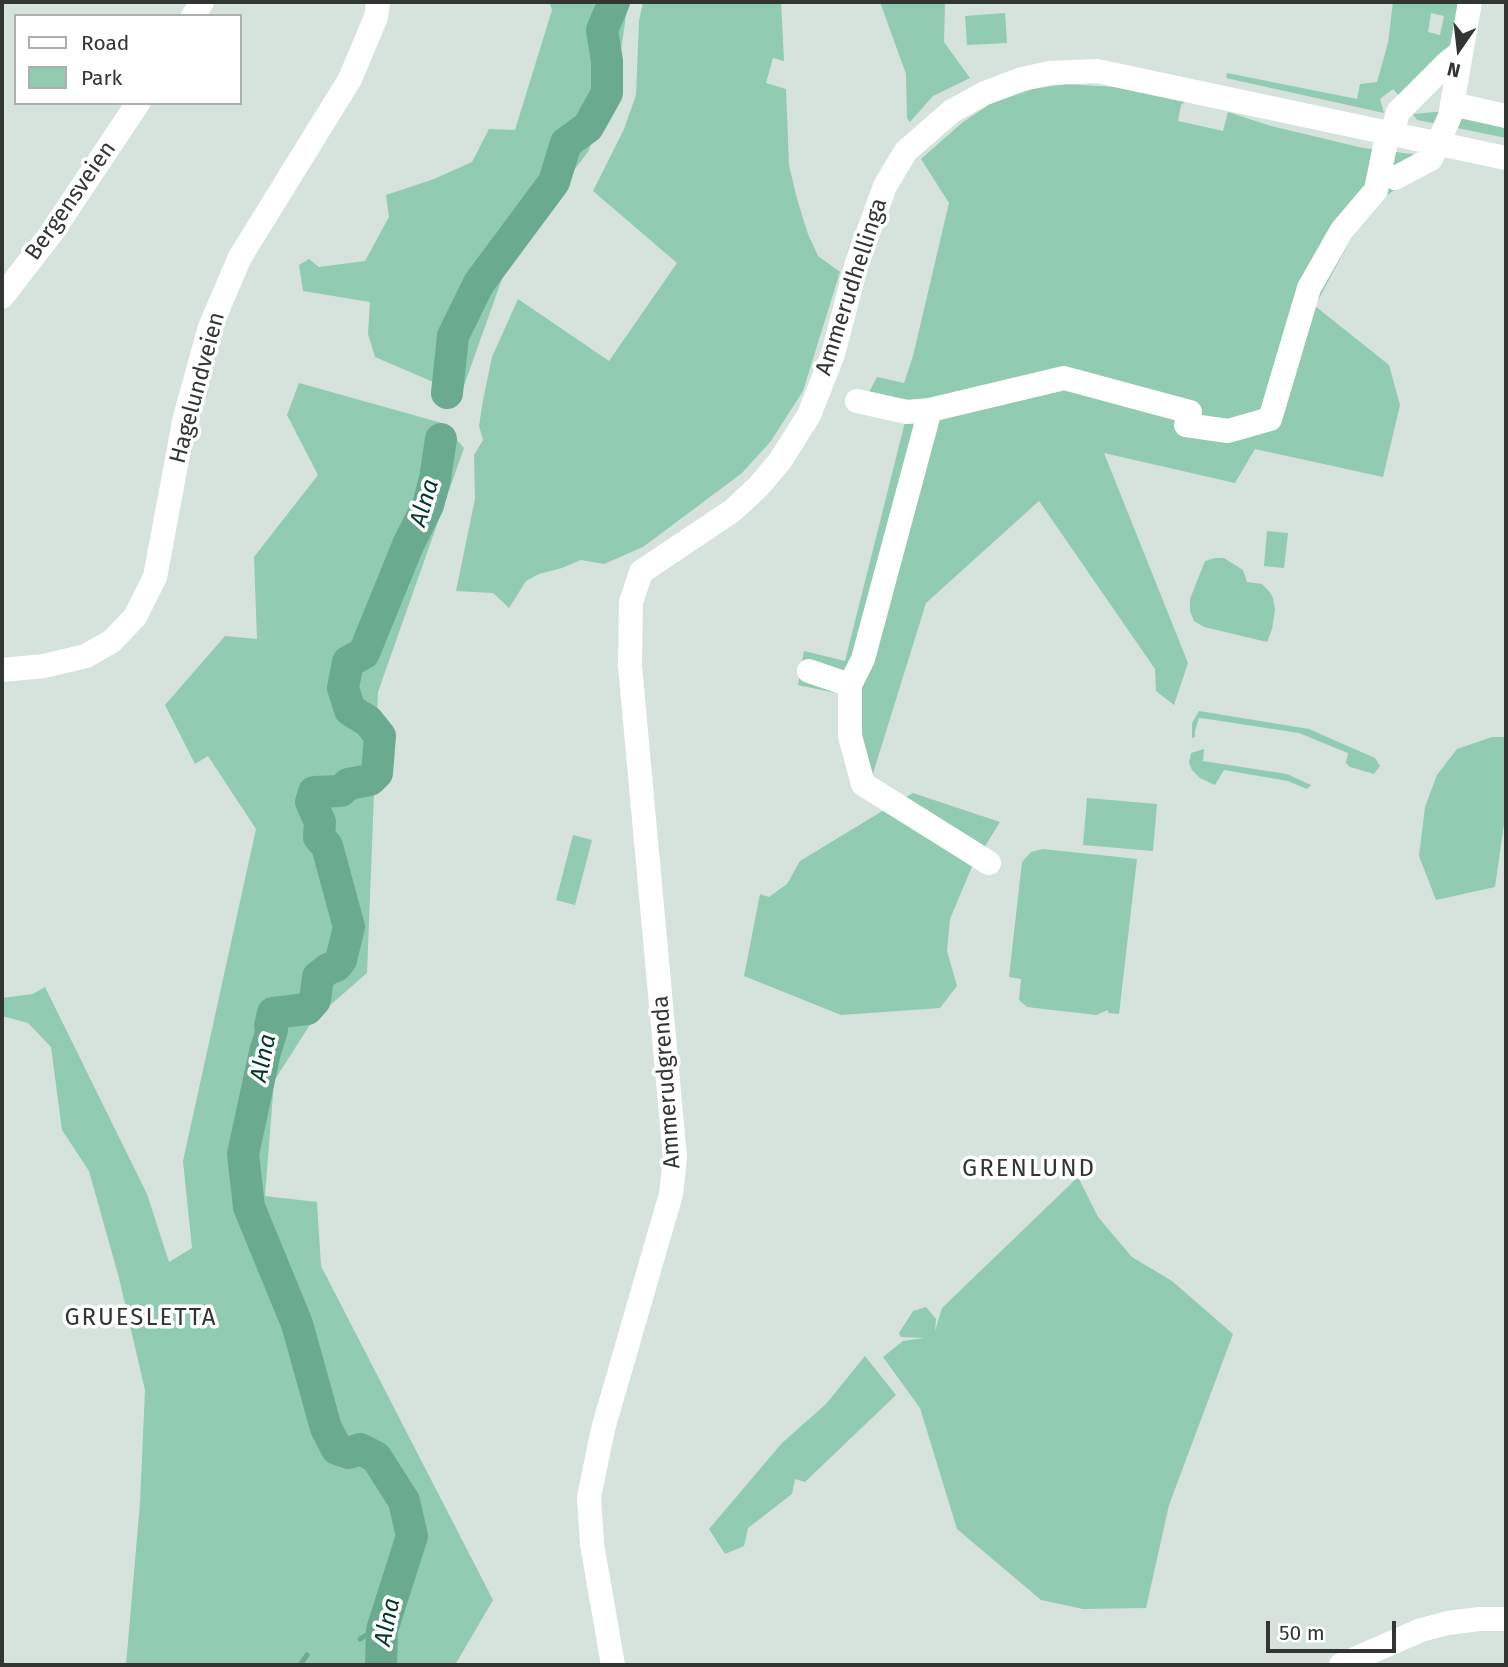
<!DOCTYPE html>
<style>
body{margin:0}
#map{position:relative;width:1508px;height:1667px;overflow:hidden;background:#d5e3dc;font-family:"Fira Sans",sans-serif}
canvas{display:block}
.frame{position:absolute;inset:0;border:4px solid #313633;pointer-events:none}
.legend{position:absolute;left:14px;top:14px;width:228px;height:91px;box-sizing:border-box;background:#fff;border:2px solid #adafad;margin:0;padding:9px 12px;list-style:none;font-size:21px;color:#313633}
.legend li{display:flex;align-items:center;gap:14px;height:35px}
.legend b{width:35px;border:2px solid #adafad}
.north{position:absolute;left:1424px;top:14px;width:70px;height:70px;-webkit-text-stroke:5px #fff;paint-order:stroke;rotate:194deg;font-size:19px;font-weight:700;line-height:28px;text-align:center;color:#313633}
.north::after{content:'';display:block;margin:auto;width:24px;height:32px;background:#313633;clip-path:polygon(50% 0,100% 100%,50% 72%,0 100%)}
.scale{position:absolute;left:1266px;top:1621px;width:130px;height:32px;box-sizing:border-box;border:4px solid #313633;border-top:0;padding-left:9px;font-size:21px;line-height:24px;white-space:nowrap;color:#313633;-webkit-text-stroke:5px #fff;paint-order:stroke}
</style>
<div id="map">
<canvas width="1508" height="1667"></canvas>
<div class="frame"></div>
<ul class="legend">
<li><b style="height:9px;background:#fff"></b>Road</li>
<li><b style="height:19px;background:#91cbb1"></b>Park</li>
</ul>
<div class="north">N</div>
<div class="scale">50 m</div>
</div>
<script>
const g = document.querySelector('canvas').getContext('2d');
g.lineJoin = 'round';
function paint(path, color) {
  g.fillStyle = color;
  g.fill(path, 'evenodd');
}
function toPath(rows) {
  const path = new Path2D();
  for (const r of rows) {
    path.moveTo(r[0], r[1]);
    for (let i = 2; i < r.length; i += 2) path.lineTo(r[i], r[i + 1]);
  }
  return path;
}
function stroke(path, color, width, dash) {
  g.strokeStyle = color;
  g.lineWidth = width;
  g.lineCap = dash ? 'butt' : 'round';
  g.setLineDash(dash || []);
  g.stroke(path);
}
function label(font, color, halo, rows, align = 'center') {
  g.font = font + ' "Fira Sans",sans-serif';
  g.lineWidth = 7;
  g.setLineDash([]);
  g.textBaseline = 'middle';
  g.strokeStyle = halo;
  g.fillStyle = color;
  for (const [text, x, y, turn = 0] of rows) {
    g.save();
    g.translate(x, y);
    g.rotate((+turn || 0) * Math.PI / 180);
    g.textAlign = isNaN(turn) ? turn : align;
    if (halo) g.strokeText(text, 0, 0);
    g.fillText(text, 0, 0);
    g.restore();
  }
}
paint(toPath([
 [549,2,628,2,617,77,588,152,513,248,461,394,375,357,368,334,370,302,303,291,299,265,309,259,319,267,365,261,389,217,386,195,434,179,472,162,489,129,515,130,552,10],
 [643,2,781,2,784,61,773,58,766,83,786,89,789,165,797,199,808,234,818,256,840,272,803,391,771,441,742,473,643,547,604,564,581,560,562,568,539,574,526,581,509,608,493,593,456,591,475,499,474,455,483,440,479,426,483,400,492,357,518,299,609,361,677,263,593,191,624,129,636,95,639,21],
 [880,2,945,2,944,42,970,78,933,96,910,122,907,118,906,74],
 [1393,2,1444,2,1461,5,1453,42,1402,99,1393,89,1380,99,1384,113,1226,78,1227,73,1357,99,1360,84,1377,82,1388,43],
 [1431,13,1444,16,1440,35,1428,32],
 [1005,13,1007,43,967,45,965,16],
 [1066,84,1114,87,1185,102,1181,105,1178,121,1223,131,1228,112,1271,126,1363,148,1412,154,1435,164,1368,207,1315,306,1389,365,1400,405,1383,477,1255,449,1235,483,1104,453,1188,663,1174,705,1156,691,1155,669,1039,501,926,603,870,783,897,802,913,793,1000,822,971,869,950,919,947,951,957,986,940,1008,841,1015,744,976,760,894,769,897,787,884,800,861,889,807,856,786,845,695,798,685,804,651,845,661,906,418,866,398,877,377,904,383,913,356,949,203,921,159,963,122,990,104,1033,89],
 [1447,111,1438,124,1417,120,1413,114],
 [1456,116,1506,118,1506,138,1448,126],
 [299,383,442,423,464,448,378,692,367,973,313,1020,274,1081,265,1196,317,1202,321,1266,493,1600,455,1665,126,1665,140,1503,145,1390,119,1278,89,1171,62,1130,51,1047,28,1023,2,1016,2,998,33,994,45,987,147,1194,169,1262,192,1248,183,1161,256,829,208,756,195,764,165,705,225,636,257,639,254,557,318,475,287,415],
 [1267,531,1288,533,1284,568,1264,566],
 [1215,558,1224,558,1243,570,1247,582,1262,584,1269,591,1273,598,1275,610,1272,629,1267,642,1204,627,1194,621,1190,611,1190,599,1205,561],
 [1199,711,1309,729,1375,758,1380,766,1374,774,1350,767,1346,763,1348,753,1299,733,1208,719,1199,718,1195,731,1195,737,1192,738,1192,723],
 [1492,737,1506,737,1506,810,1495,887,1436,900,1419,856,1425,807,1437,775,1457,749],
 [1204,749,1203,761,1287,774,1311,785,1307,789,1288,781,1224,770,1215,785,1200,778,1192,770,1189,763,1191,753],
 [1087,798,1157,804,1153,851,1083,845],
 [573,835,592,840,575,905,556,900],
 [1043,849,1137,859,1119,1014,1108,1013,1108,1010,1096,1015,1027,1007,1019,1000,1021,979,1009,977,1022,862,1031,852],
 [1078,1177,1098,1217,1132,1257,1172,1281,1233,1334,1169,1505,1146,1608,1083,1609,1041,1600,957,1529,920,1408,883,1357,903,1341,924,1338,901,1337,899,1333,913,1311,926,1307,936,1319,935,1331,942,1308],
 [865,1356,896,1395,805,1482,795,1479,792,1494,748,1528,744,1546,725,1554,709,1529,782,1443,826,1404]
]), '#91cbb1');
stroke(toPath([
 [360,1639,383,1624],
 [300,1665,307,1655]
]), '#6aab8f', 5);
stroke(toPath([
 [447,393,453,336,479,283,554,182,566,143,588,127,607,93,607,61,602,30,614,2],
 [381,1665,382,1630,412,1536,404,1501,376,1457,360,1449,349,1453,337,1449,326,1428,297,1324,249,1207,243,1154,265,1052,272,1030,270,1026,273,1013,307,1009,315,1000,318,977,328,969,336,966,341,960,349,927,327,846,319,837,320,822,311,802,314,792,341,791,348,784,370,780,377,773,380,736,368,721,350,710,343,688,348,662,364,653,408,545,428,505,435,479,441,439]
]), '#6aab8f', 32);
stroke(toPath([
 [193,16,202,2],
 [1452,104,1506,116],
 [1392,134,1398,112,1448,62,1460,53],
 [1395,178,1431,159,1450,116,1470,2],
 [2,297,50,235,138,103],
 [930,410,1064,378,1190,412,1186,425,1228,431,1270,419,1309,288,1342,230,1376,190,1386,141],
 [2,670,44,666,86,656,112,641,135,617,155,577,185,417,210,327,240,257,350,79,376,17,378,2],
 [809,671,850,685,850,736,863,784,989,863],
 [850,685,863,659,930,410,907,412,857,401],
 [613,1665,592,1544,589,1497,603,1429,671,1194,675,1158,630,666,631,602,641,572,732,511,758,487,780,461,809,415,833,354,857,263,885,186,906,151,952,111,985,93,1022,79,1050,73,1097,71,1506,158],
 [1341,1665,1421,1630,1448,1623,1479,1619,1506,1619]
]), '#fff', 24);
label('23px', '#313633', '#fff', [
 ["Bergensveien",71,201,-55],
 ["Ammerudhellinga",852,287,-72],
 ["Hagelundveien",198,388,-75],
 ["Ammerudgrenda",667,1082,-94]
]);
label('italic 24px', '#003a27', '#fff', [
 ["Alna",425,503,-73],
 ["Alna",264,1058,-78],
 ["Alna",388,1622,-78]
]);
g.letterSpacing = '2px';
label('24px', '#313633', '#fff', [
 ["GRENLUND",1029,1169],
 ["GRUESLETTA",141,1318]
]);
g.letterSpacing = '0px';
</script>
